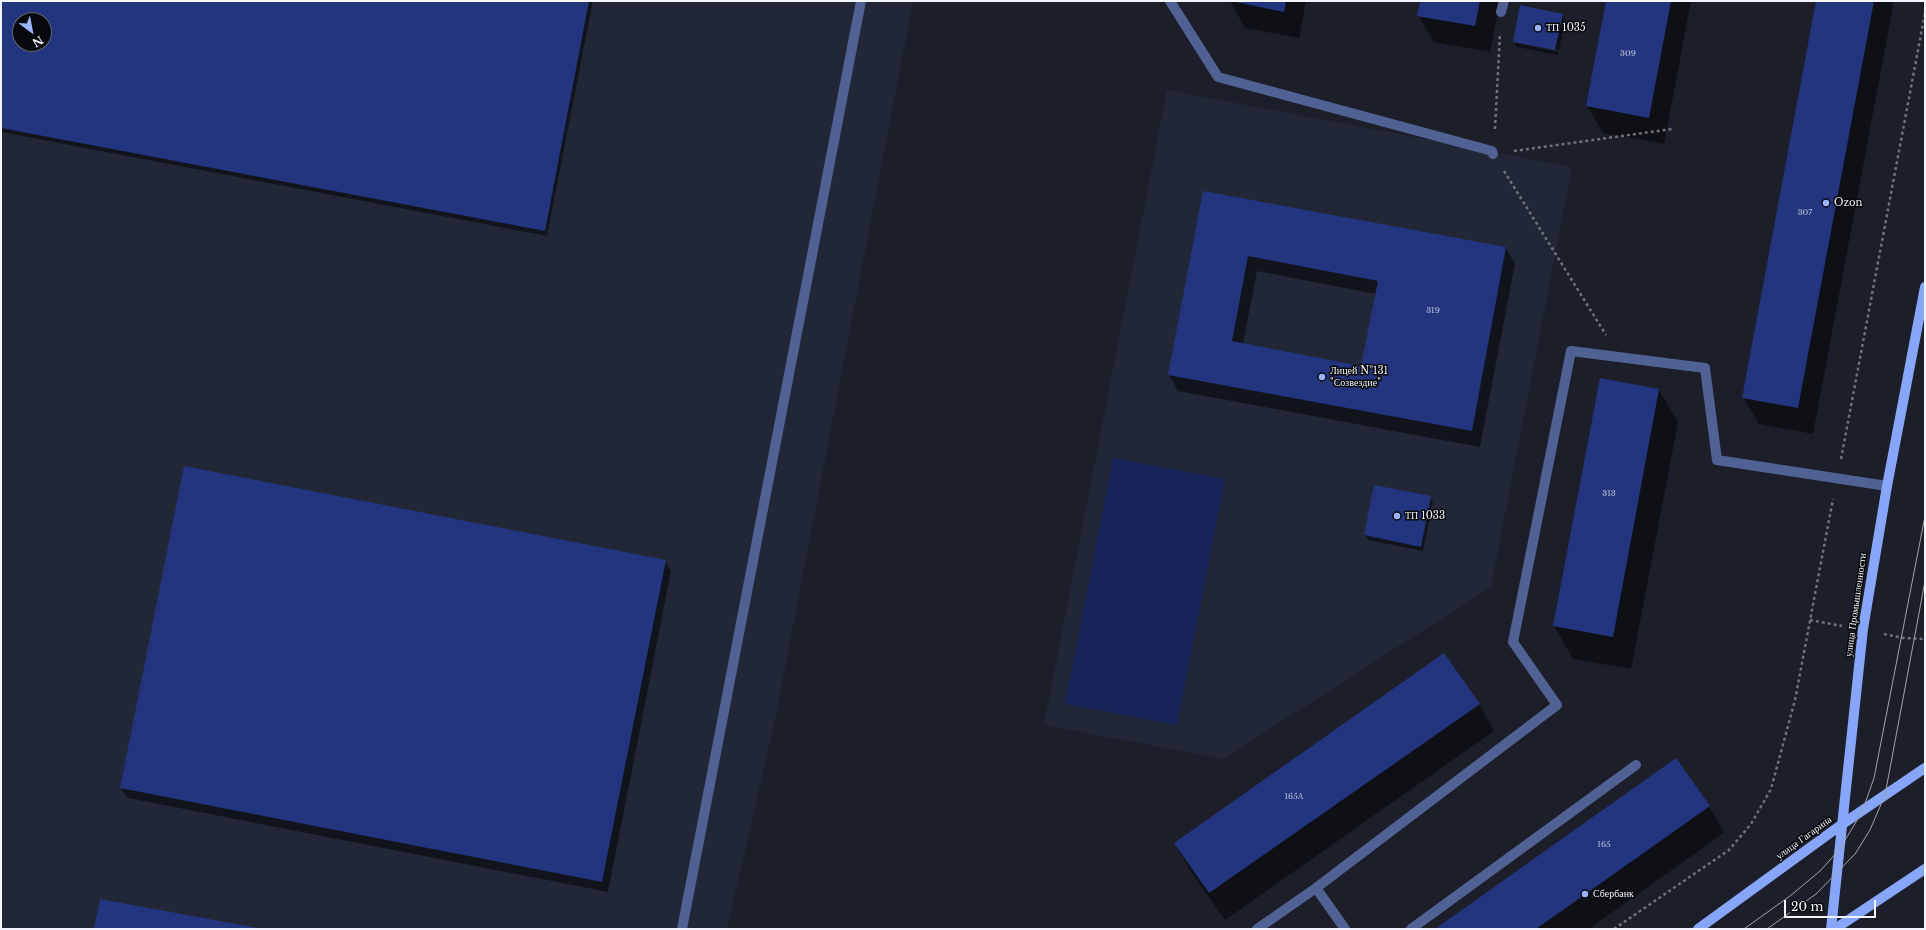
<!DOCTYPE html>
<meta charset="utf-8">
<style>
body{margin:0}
#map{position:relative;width:1926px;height:930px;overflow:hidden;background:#1c1f29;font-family:"Libre Baskerville",serif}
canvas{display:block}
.frame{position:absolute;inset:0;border:2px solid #f2f5fb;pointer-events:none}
.north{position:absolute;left:12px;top:12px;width:40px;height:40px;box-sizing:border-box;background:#08090d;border:1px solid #66676c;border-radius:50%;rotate:148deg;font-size:11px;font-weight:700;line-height:16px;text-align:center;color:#f2f5fb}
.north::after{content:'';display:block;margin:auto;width:14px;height:18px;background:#9ab5fd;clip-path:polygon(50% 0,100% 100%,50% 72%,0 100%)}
.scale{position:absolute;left:1784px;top:900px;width:92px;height:18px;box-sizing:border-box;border:2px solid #f2f5fb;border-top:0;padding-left:5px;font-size:12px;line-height:14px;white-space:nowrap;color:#f2f5fb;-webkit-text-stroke:3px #08090d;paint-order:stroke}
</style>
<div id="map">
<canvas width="1926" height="930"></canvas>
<div class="frame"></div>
<div class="north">N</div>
<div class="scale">20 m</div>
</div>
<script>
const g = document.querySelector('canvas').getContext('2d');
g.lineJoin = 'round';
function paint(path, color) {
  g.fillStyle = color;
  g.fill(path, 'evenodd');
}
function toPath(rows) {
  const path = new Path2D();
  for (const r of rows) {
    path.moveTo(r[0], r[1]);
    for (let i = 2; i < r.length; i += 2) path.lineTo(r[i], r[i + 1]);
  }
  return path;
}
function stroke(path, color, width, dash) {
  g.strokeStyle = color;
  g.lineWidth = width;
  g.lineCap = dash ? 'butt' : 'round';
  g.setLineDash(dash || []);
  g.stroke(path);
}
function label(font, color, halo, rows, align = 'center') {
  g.font = font + ' "Libre Baskerville",serif';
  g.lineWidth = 3;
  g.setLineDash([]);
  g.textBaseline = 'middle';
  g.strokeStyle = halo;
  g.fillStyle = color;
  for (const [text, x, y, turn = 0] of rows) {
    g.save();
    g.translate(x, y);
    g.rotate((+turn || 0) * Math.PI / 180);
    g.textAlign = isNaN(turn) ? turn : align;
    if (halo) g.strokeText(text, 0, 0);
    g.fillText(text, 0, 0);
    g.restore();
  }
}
paint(toPath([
 [1,1,913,1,775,720,727,929,1,929],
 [20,20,44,20,44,44,20,44],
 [1167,90,1572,167,1491,587,1223,759,1044,725]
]), '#212736');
paint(toPath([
 [1113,458,1225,479,1177,725,1065,704]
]), '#162459');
paint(toPath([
 [1,1,593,1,547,236,1,132],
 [20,20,44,20,44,44,20,44],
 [1230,1,1306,1,1299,38,1245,28],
 [1421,1,1500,1,1490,52,1434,42,1418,15],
 [1607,1,1691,1,1664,144,1603,133,1587,106],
 [1817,1,1894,1,1813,434,1759,424,1743,397],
 [1562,15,1565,20,1559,50,1516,41,1516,43,1558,52,1558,55,1517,47,1514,42],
 [1204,192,1506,248,1515,264,1480,447,1178,391,1169,375],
 [1257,271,1376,294,1362,367,1243,344],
 [1659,390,1678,422,1631,669,1573,659,1554,626],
 [1430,497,1433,502,1423,551,1368,540,1365,535],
 [665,561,671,571,608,892,128,798,121,788],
 [1479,704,1494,731,1225,920,1190,870,1175,844],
 [1709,806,1724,833,1589,929,1437,929]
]), '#0007');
paint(toPath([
 [1,1,589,1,545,231,1,128],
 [20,20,44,20,44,44,20,44],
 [1231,1,1286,1,1284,12],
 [1420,1,1480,1,1475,26,1417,16],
 [1606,1,1671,1,1649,118,1586,106],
 [1816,1,1874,1,1798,408,1742,398],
 [1520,5,1563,14,1555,50,1513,42],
 [1203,191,1506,247,1472,431,1168,375],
 [1248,256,1378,281,1361,366,1232,341],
 [1600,378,1659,389,1613,637,1553,626],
 [184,466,666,560,602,882,120,788],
 [1374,485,1431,496,1421,547,1364,535],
 [1444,653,1480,704,1209,893,1174,843],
 [1676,758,1710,806,1536,929,1435,929],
 [100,899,258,928,258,929,94,929]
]), '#22357e');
stroke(toPath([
 [1495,129,1500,33],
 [1514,151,1672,129],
 [1504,171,1606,335],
 [1841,459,1925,13],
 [1810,620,1842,626],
 [1884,634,1903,638,1925,639],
 [1614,929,1729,850,1751,824,1771,789,1795,700,1833,499]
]), '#6f727a', 2.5, [3, 3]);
stroke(toPath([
 [1170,1,1218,77,1492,151,1493,154],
 [1501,12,1504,1],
 [1316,888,1345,929],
 [682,929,861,1],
 [1257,929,1316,888,1557,705,1513,642,1571,351,1705,368,1717,460,1887,486],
 [1411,929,1636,765]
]), '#506294', 10);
stroke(toPath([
 [1698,929,1841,825,1925,768],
 [1831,929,1863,629,1887,486,1925,287],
 [1835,929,1925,869]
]), '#88a6f9', 10);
stroke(toPath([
 [1744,929,1790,896,1820,871,1839,850,1862,812,1874,778,1925,516],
 [1767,929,1816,894,1855,854,1870,830,1885,795,1925,581]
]), '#a1a4ab', 1);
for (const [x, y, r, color] of [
 [1538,28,4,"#9ab5fd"],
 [1826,203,4,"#9ab5fd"],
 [1322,377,4,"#9ab5fd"],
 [1397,516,4,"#9ab5fd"],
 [1585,894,4,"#9ab5fd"]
]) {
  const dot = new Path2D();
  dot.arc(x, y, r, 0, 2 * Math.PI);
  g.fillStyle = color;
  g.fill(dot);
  stroke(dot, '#08090d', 1.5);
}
label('8px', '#bec5dc', null, [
 ["309",1628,54],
 ["307",1805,213],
 ["319",1433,311],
 ["313",1609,494],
 ["165А",1294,797],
 ["165",1604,845]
]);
label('10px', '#f2f5fb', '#08090d', [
 ["ТП 1035",1546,28],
 ["Ozon",1834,203],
 ["Лицей №131",1330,371],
 ["\"Созвездие\"",1330,383],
 ["ТП 1033",1405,516],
 ["Сбербанк",1593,894]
], 'left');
label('10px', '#f2f5fb', '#08090d', [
 ["улица Промышленности",1856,605,-82],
 ["улица Гагарина",1804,838,-36]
]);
</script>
